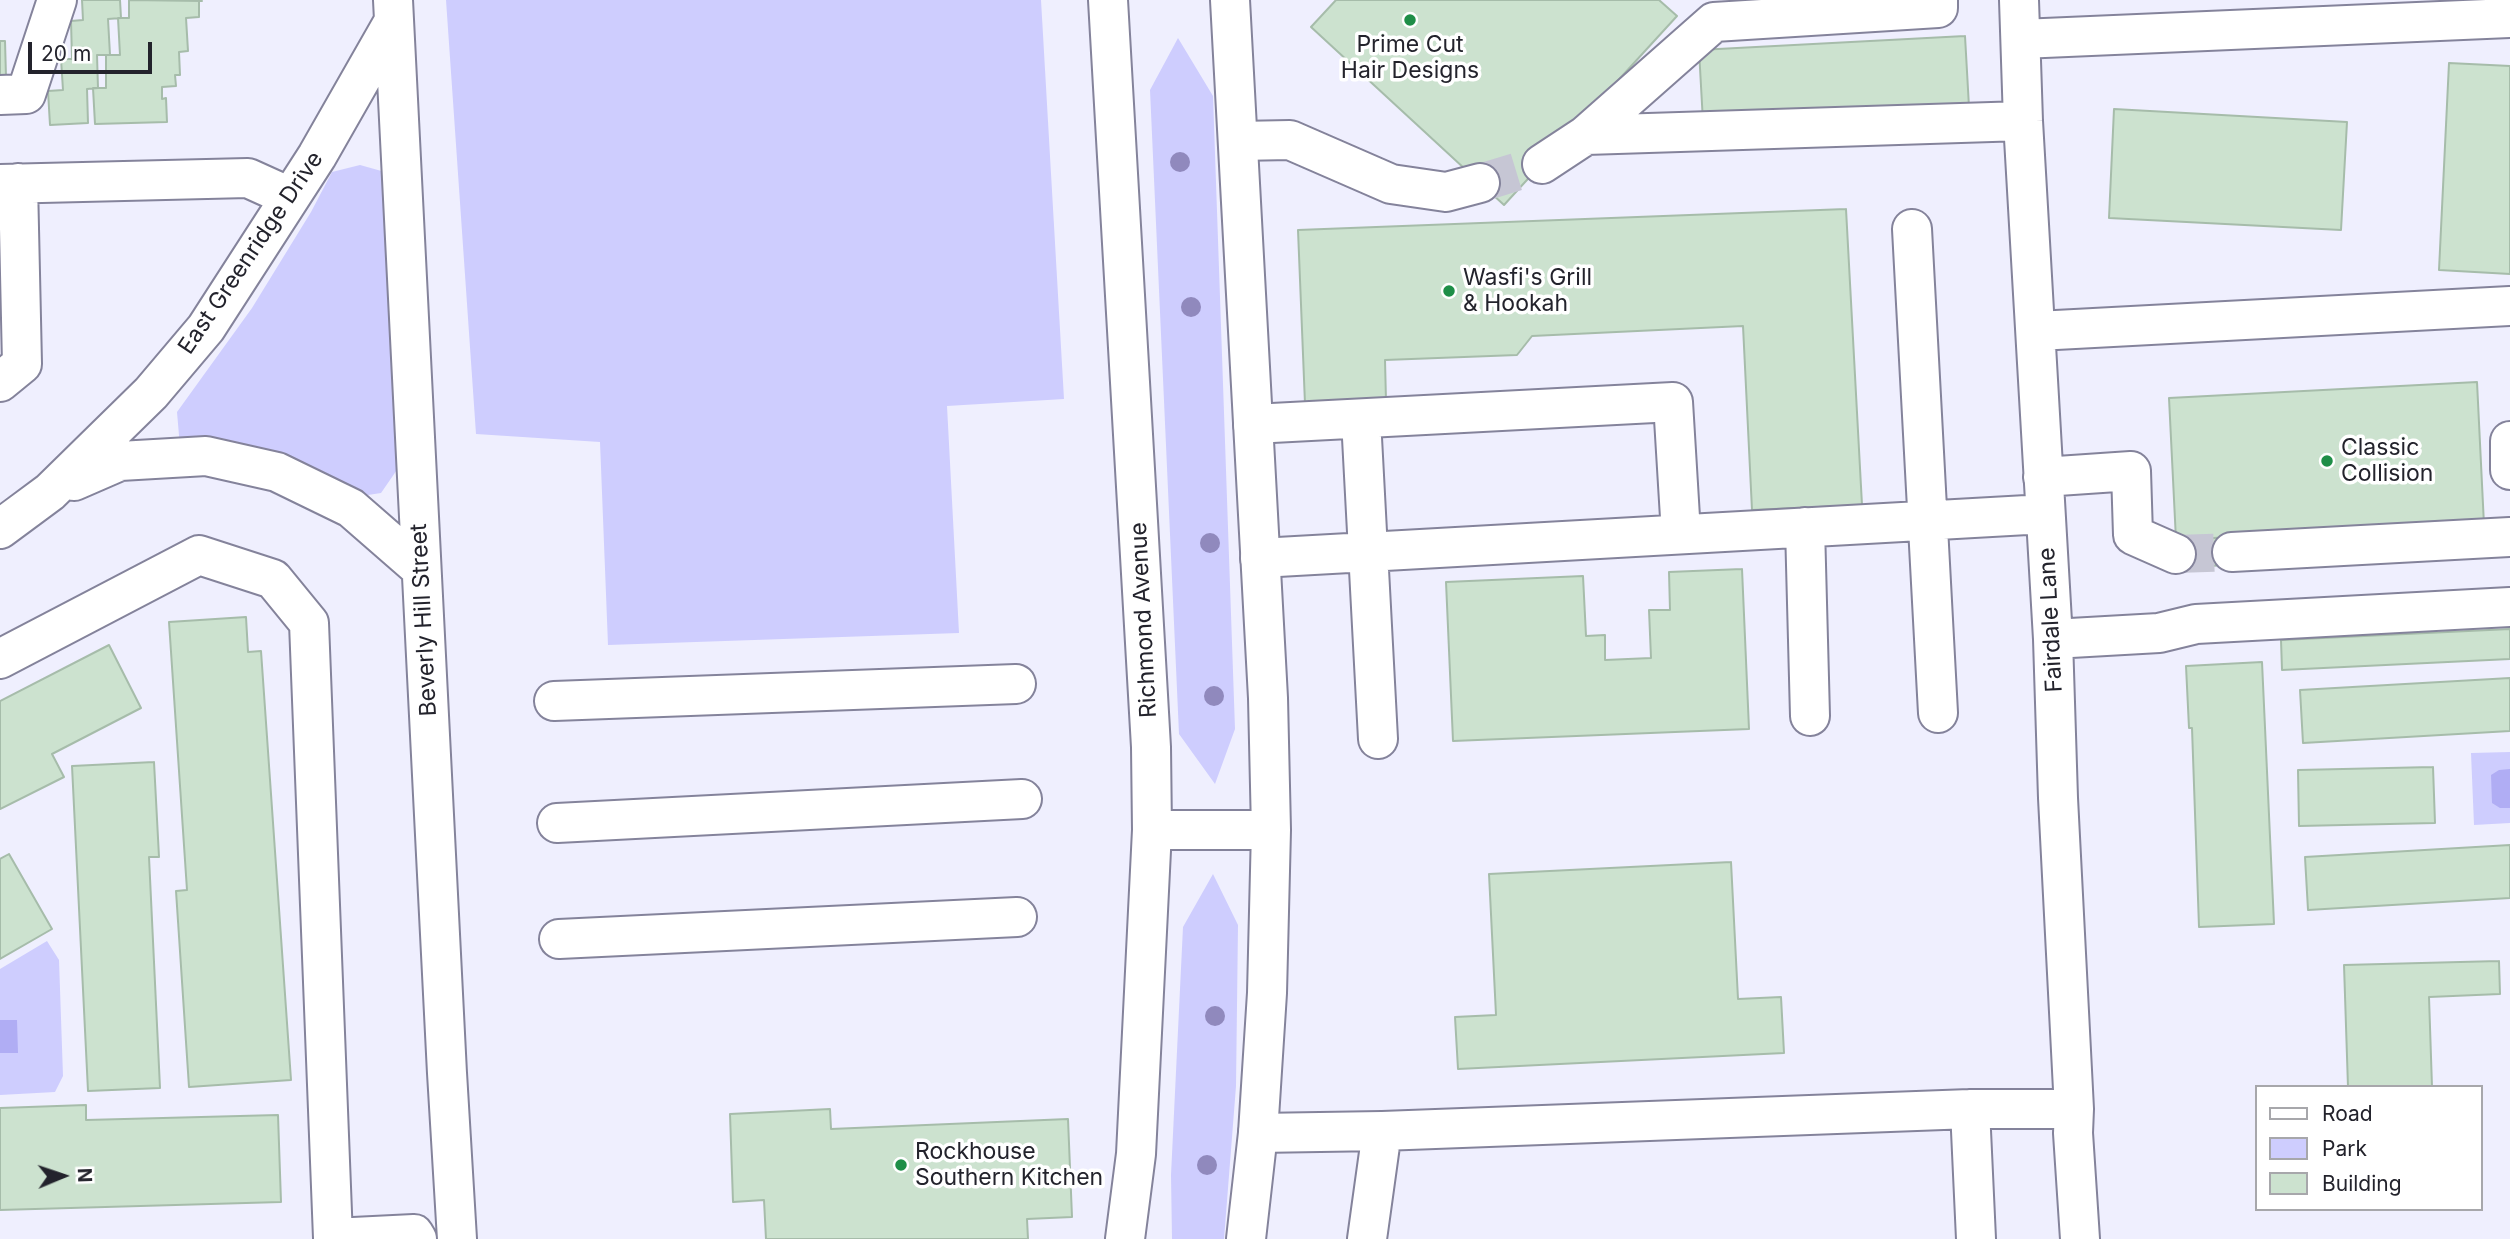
<!DOCTYPE html>
<style>
body{margin:0}
#map{position:relative;width:2510px;height:1239px;overflow:hidden;background:#efeffe;font-family:Inter,sans-serif}
canvas{display:block}
.legend{position:absolute;left:2255px;top:1085px;width:228px;height:126px;box-sizing:border-box;background:#fff;border:2px solid #a7a7ab;margin:0;padding:9px 12px;list-style:none;font-size:21px;color:#23232c}
.legend li{display:flex;align-items:center;gap:14px;height:35px}
.legend b{width:35px;border:2px solid #a7a7ab}
.north{position:absolute;left:28px;top:1141px;width:70px;height:70px;-webkit-text-stroke:5px #fff;paint-order:stroke;rotate:88deg;font-size:19px;font-weight:700;line-height:28px;text-align:center;color:#23232c}
.north::after{content:'';display:block;margin:auto;width:24px;height:32px;background:#23232c;clip-path:polygon(50% 0,100% 100%,50% 72%,0 100%)}
.scale{position:absolute;left:28px;top:42px;width:124px;height:32px;box-sizing:border-box;border:4px solid #23232c;border-top:0;padding-left:9px;font-size:21px;line-height:24px;white-space:nowrap;color:#23232c;-webkit-text-stroke:5px #fff;paint-order:stroke}
</style>
<div id="map">
<canvas width="2510" height="1239"></canvas>
<ul class="legend">
<li><b style="height:9px;background:#fff"></b>Road</li>
<li><b style="height:19px;background:#cecdfe"></b>Park</li>
<li><b style="height:19px;background:#cce2cf"></b>Building</li>
</ul>
<div class="north">N</div>
<div class="scale">20 m</div>
</div>
<script>
const g = document.querySelector('canvas').getContext('2d');
g.lineJoin = 'round';
function paint(path, color) {
  g.fillStyle = color;
  g.fill(path, 'evenodd');
}
function toPath(rows) {
  const path = new Path2D();
  for (const r of rows) {
    path.moveTo(r[0], r[1]);
    for (let i = 2; i < r.length; i += 2) path.lineTo(r[i], r[i + 1]);
  }
  return path;
}
function stroke(path, color, width, dash) {
  g.strokeStyle = color;
  g.lineWidth = width;
  g.lineCap = dash ? 'butt' : 'round';
  g.setLineDash(dash || []);
  g.stroke(path);
}
function label(font, color, halo, rows, align = 'center') {
  g.font = font + ' Inter,sans-serif';
  g.lineWidth = 7;
  g.setLineDash([]);
  g.textBaseline = 'middle';
  g.strokeStyle = halo;
  g.fillStyle = color;
  for (const [text, x, y, turn = 0] of rows) {
    g.save();
    g.translate(x, y);
    g.rotate((+turn || 0) * Math.PI / 180);
    g.textAlign = isNaN(turn) ? turn : align;
    if (halo) g.strokeText(text, 0, 0);
    g.fillText(text, 0, 0);
    g.restore();
  }
}
paint(toPath([
 [446,0,1041,0,1064,399,947,406,959,633,608,645,600,442,476,434],
 [1178,38,1213,96,1235,729,1215,784,1179,734,1150,90],
 [360,165,385,172,401,464,381,493,368,495,313,478,180,447,177,412,252,308,311,212,332,172],
 [2510,752,2510,823,2474,825,2471,753],
 [1213,874,1238,925,1236,1086,1224,1239,1172,1239,1171,1175,1183,927],
 [47,941,59,960,63,1076,55,1092,0,1095,0,969]
]), '#cecdfe');
paint(toPath([
 [2510,769,2510,808,2500,808,2492,803,2491,775,2499,770],
 [0,1020,17,1020,18,1053,0,1053]
]), '#b0adf4');
const building = toPath([
 [82,0,120,0,121,18,108,19,110,55,97,55,98,88,87,89,88,123,50,125,48,91,63,90,61,59,72,59,71,21,83,20,82,0],
 [129,0,202,1,199,1,199,17,186,18,188,51,179,52,180,75,175,75,176,86,162,87,162,99,166,98,167,122,95,124,93,88,106,88,106,55,120,55,118,18,129,18,129,0],
 [1336,0,1659,0,1677,16,1504,205,1311,27,1336,0],
 [1965,36,1969,107,1703,122,1699,50,1965,36],
 [0,41,5,41,6,77,0,77,0,41],
 [2449,63,2510,66,2510,274,2439,270,2449,63],
 [2114,109,2347,122,2341,230,2109,218,2114,109],
 [1846,209,1862,505,1752,510,1743,326,1532,336,1517,355,1385,360,1386,401,1305,404,1298,230,1846,209],
 [2477,382,2484,525,2176,540,2169,398,2477,382],
 [2232,537,2233,565,2178,567,2176,540,2232,537],
 [1742,569,1749,729,1453,741,1446,582,1583,576,1586,636,1605,635,1605,660,1651,658,1649,610,1670,610,1669,572,1742,569],
 [246,617,248,652,261,651,291,1080,189,1087,176,891,187,890,169,622,246,617],
 [2510,629,2510,659,2282,670,2281,640,2510,629],
 [109,645,141,708,52,754,64,777,0,809,0,701,109,645],
 [2262,662,2274,924,2199,927,2192,728,2189,728,2186,666,2262,662],
 [2510,678,2510,731,2303,743,2300,690,2510,678],
 [154,762,159,857,149,857,160,1088,88,1091,72,766,154,762],
 [2433,767,2435,823,2299,826,2298,770,2433,767],
 [2510,845,2510,898,2308,910,2305,857,2510,845],
 [9,854,52,929,0,959,0,859,9,854],
 [1731,862,1738,999,1781,997,1784,1053,1458,1069,1455,1017,1496,1015,1489,874,1731,862],
 [2499,961,2500,994,2429,997,2432,1087,2348,1087,2344,965,2499,961],
 [86,1105,86,1120,278,1115,281,1202,0,1210,0,1108,86,1105],
 [830,1109,831,1129,1068,1119,1072,1217,1027,1219,1028,1239,766,1239,764,1200,733,1202,730,1114,830,1109]
]);
paint(building, '#cce2cf');
stroke(building, '#a6bcaa', 2);
stroke(toPath([
 [1480,183,1542,164],
 [2176,554,2232,552]
]), '#c6c6d4', 38, [38, 19]);
const minor = toPath([
 [393,0,447,1073,457,1239],
 [1938,0,1938,8,1714,22,1586,135,2023,121],
 [2019,0,2023,121,2053,639,2058,798,2074,1109,2073,1133,2080,1239],
 [2021,39,2510,18],
 [0,95,26,94,57,0],
 [1238,141,1290,140,1391,184,1446,192,1480,183],
 [1542,164,1586,135],
 [0,184,248,178,290,197],
 [1912,229,1938,713],
 [2037,331,2510,306],
 [0,382,22,364,18,183],
 [1361,419,1378,739],
 [1253,424,1673,402,1681,534],
 [2510,441,2510,470],
 [2043,477,2131,471,2133,535,2176,554],
 [74,481,120,461,206,456,277,472,351,508,421,569],
 [1805,527,1810,716],
 [0,529,50,492,151,393,206,328,317,156,394,21],
 [2232,552,2510,537],
 [1260,558,2045,514],
 [2053,639,2159,633,2196,624,2510,607],
 [0,659,199,555,273,579,309,623,333,1238,414,1234,417,1239],
 [554,701,1016,684],
 [557,823,1022,799],
 [559,939,1017,917],
 [1970,1109,1976,1239],
 [1258,1133,1382,1131,1970,1109,2074,1109],
 [1367,1239,1382,1131]
]);
const major = toPath([
 [1108,0,1151,747,1152,830,1136,1154,1125,1239],
 [1230,0,1268,698,1271,830,1267,993,1258,1133,1246,1239],
 [1152,830,1271,830]
]);
stroke(minor, '#84839b', 42);
stroke(major, '#84839b', 42);
stroke(minor, '#fff', 38);
stroke(major, '#fff', 38);
g.fillStyle = '#9089bd';
for (const [x, y] of [
 [1180,162],
 [1191,307],
 [1210,543],
 [1214,696],
 [1215,1016],
 [1207,1165]
]) {
  g.beginPath();
  g.arc(x, y, 10, 0, 2 * Math.PI);
  g.fill();
}
for (const [x, y, r, color] of [
 [1410,20,7,"#1e8e47"],
 [1449,291,7,"#1e8e47"],
 [2327,461,7,"#1e8e47"],
 [901,1165,7,"#1e8e47"]
]) {
  const dot = new Path2D();
  dot.arc(x, y, r, 0, 2 * Math.PI);
  g.fillStyle = color;
  g.fill(dot);
  stroke(dot, '#fff', 2.5);
}
label('23px', '#23232c', '#fff', [
 ["Prime Cut",1410,45,"center"],
 ["Hair Designs",1410,71,"center"],
 ["Wasfi's Grill",1463,278],
 ["& Hookah",1463,304],
 ["Classic",2341,448],
 ["Collision",2341,474],
 ["Rockhouse",915,1152],
 ["Southern Kitchen",915,1178]
], 'left');
label('23px', '#23232c', '#fff', [
 ["East Greenridge Drive",251,253,-56],
 ["Beverly Hill Street",424,620,-93],
 ["Richmond Avenue",1144,620,-93],
 ["Fairdale Lane",2051,620,-93]
]);
</script>
